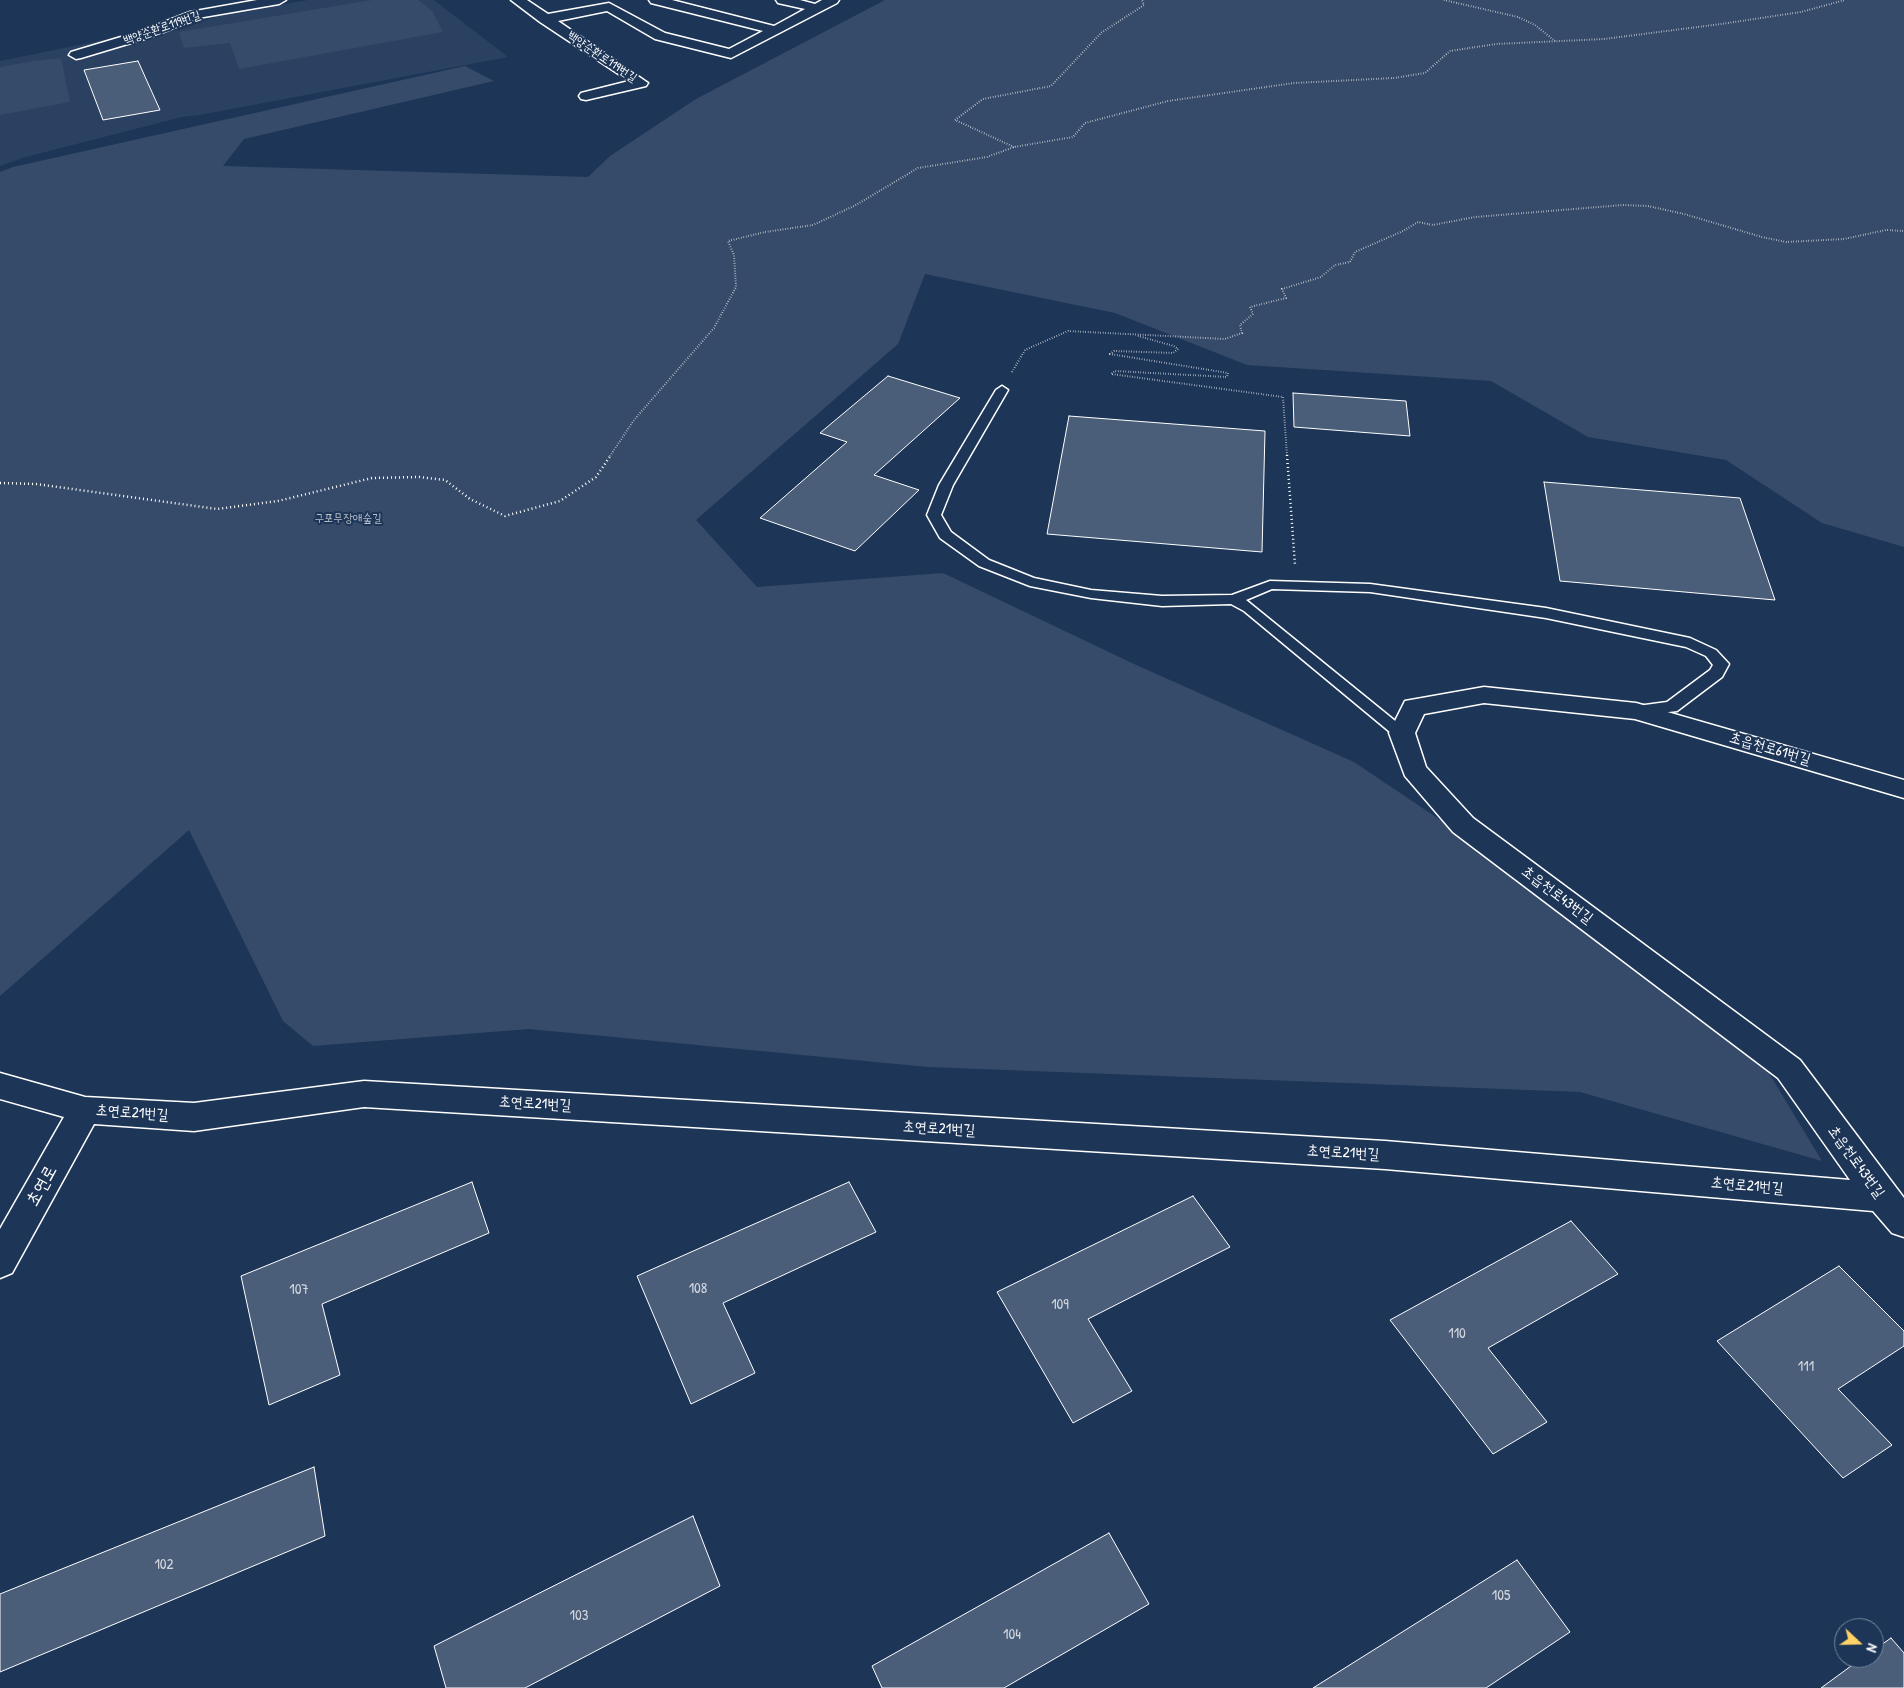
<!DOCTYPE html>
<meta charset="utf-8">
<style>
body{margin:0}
#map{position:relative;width:1904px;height:1688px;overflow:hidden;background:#1d3557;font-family:"Patrick Hand",sans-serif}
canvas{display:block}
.north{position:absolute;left:1834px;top:1618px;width:50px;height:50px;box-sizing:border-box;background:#1d3557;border:1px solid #77869a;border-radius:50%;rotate:111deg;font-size:14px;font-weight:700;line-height:20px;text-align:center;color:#fff}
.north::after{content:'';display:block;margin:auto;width:18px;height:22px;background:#ffd166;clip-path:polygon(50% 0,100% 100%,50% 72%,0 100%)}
</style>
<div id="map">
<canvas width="1904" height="1688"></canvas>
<div class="north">N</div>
</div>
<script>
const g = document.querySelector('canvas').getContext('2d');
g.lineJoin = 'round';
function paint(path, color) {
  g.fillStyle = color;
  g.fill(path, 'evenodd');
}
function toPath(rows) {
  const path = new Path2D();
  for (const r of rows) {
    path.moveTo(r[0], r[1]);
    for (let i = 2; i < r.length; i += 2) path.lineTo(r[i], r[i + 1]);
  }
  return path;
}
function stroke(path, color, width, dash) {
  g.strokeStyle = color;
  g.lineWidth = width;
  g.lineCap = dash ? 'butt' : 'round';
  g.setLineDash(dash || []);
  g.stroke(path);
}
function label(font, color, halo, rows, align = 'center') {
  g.font = font + ' "Patrick Hand","Poor Story",sans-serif';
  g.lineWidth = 4;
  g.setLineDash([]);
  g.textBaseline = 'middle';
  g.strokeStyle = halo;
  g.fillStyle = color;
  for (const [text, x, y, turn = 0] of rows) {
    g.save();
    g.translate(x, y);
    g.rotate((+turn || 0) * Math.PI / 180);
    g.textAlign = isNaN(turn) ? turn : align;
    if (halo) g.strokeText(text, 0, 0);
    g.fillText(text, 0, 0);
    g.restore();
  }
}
paint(toPath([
 [308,0,434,0,508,57,200,115,182,117,26,157,0,166,0,61,113,38,179,30,217,16]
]), '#2a4161');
paint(toPath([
 [372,0,418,0,432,11,443,32,239,69,230,43,184,48,179,32],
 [885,0,1904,0,1904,547,1822,523,1726,460,1588,437,1491,381,1247,365,1115,313,925,274,898,344,696,520,757,587,943,573,1134,664,1354,762,1488,852,1761,1060,1822,1161,1580,1092,928,1067,529,1029,313,1046,283,1021,189,830,0,996,0,172,13,167,465,66,494,81,244,139,223,166,588,177,610,156,696,99],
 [61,58,70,102,0,115,0,67,33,61]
]), '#364b69');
const building = toPath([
 [138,61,160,110,103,120,84,70,138,61],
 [888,376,960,398,874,475,919,490,855,551,760,518,847,442,820,433,888,376],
 [1293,393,1406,401,1410,436,1294,427,1293,393],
 [1069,416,1265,431,1262,552,1047,534,1069,416],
 [1544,482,1740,498,1775,600,1560,581,1544,482],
 [472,1182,489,1233,322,1304,340,1375,269,1405,241,1276,472,1182],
 [849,1182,876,1232,723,1303,755,1373,691,1404,637,1276,849,1182],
 [1193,1196,1230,1247,1088,1319,1132,1391,1073,1423,997,1292,1193,1196],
 [1571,1221,1618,1274,1488,1348,1547,1422,1493,1454,1390,1320,1571,1221],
 [1839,1266,1904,1331,1904,1346,1838,1389,1892,1445,1843,1478,1717,1341,1839,1266],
 [314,1467,325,1536,0,1672,0,1594,314,1467],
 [693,1516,720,1586,525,1688,446,1688,434,1646,693,1516],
 [1109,1533,1149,1604,1004,1688,882,1688,872,1666,1109,1533],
 [1517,1560,1570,1632,1486,1688,1313,1688,1517,1560],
 [1891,1638,1904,1653,1904,1688,1821,1688,1862,1658,1874,1658,1874,1650,1891,1638]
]);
paint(building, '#4a5d79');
stroke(building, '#fff', 1);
const service = toPath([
 [1002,386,1008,390,953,485,941,515,951,532,989,560,1034,578,1091,590,1162,596,1232,595,1270,581,1370,584,1546,608,1690,638,1716,650,1729,664,1722,677,1677,711,1636,716,1630,715,1628,711,1630,707,1667,702,1710,670,1713,665,1706,656,1686,647,1546,618,1370,592,1272,589,1246,600,1410,733,1408,737,1402,738,1396,737,1244,611,1231,604,1162,606,1091,598,1030,586,979,566,940,538,927,515,939,485,996,390,1002,386]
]);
const minor = toPath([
 [257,0,286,0,279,4,198,18,151,37,81,58,76,59,69,55,71,52,141,31,190,12,257,0],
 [511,0,527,0,548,14,609,3,665,33,729,49,763,31,651,3,649,0,672,0,774,26,805,9,778,3,776,0,800,0,815,4,822,0,839,0,837,3,731,58,655,39,607,11,558,21,648,83,646,86,586,100,581,99,579,96,581,93,629,81,540,22,511,0],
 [1484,687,1636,703,1904,780,1904,798,1635,719,1484,703,1424,714,1415,733,1426,767,1473,818,1800,1060,1904,1198,1904,1237,1892,1233,1873,1211,1385,1169,364,1107,194,1131,94,1124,12,1273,0,1278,0,1229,64,1117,0,1099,0,1073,85,1097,194,1103,364,1081,1385,1141,1850,1180,1778,1078,1453,832,1405,776,1389,733,1405,701,1484,687]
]);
stroke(service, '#fff', 3);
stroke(minor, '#fff', 3);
stroke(toPath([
 [1444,0,1518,17,1535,25,1555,41],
 [1014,147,955,120,983,99,1051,86,1101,33,1144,5,1142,0],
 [1138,336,1174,346,1178,349,1173,353,1114,351,1110,354,1228,373,1227,377,1115,371,1111,374,1283,397,1287,456],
 [1012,372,1025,350,1068,331,1225,339,1242,333,1240,325,1253,314,1250,307,1286,298,1282,289,1321,277,1335,265,1350,262,1355,252,1403,231,1418,222,1433,225,1475,217,1623,205,1648,206,1684,214,1762,237,1786,242,1844,239,1886,230,1904,231],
 [610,456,634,420,714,328,736,287,734,255,728,241,765,232,813,225,856,205,918,168,987,157,1014,147,1073,137,1085,123,1168,101,1294,83,1394,78,1425,73,1450,51,1496,44,1604,39,1721,24,1801,12,1845,0]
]), '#fff', 2, [0.5, 2]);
stroke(toPath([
 [1287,455,1295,565],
 [0,483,36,484,217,509,278,501,372,478,419,477,445,480,470,499,505,516,560,501,596,477,611,455]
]), '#fff', 2.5, [1, 3]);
paint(service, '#1d3557');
paint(minor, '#1d3557');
label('12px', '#fff', '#1d3557', [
 ["백양순환로119번길",162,28,-19],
 ["백양순환로119번길",602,57,34]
]);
label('12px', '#b9c0ca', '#1d3557', [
 ["구포무장애숲길",348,519]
]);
label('15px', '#fff', '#1d3557', [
 ["초읍천로61번길",1770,749,16],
 ["초읍천로43번길",1557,895,37],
 ["초연로21번길",535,1104,3],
 ["초연로21번길",132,1113,4],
 ["초연로21번길",939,1129,3],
 ["초연로21번길",1343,1153,3],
 ["초읍천로43번길",1856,1162,54],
 ["초연로21번길",1747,1186,5]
]);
label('15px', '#d2d6de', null, [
 ["108",698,1289],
 ["107",299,1290],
 ["109",1060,1305],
 ["110",1457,1334],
 ["111",1806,1367],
 ["102",164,1565],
 ["105",1501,1596],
 ["103",579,1616],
 ["104",1012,1635]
]);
label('18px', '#fff', '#1d3557', [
 ["초연로",42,1186,-61]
]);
</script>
